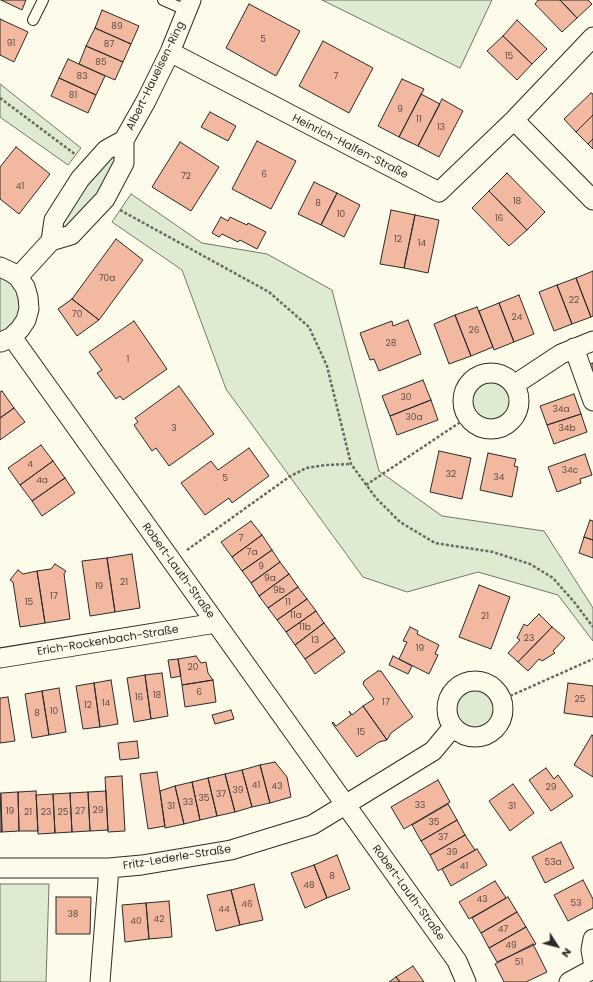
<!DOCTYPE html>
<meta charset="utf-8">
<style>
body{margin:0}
#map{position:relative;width:593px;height:982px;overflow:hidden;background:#fdfbea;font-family:Poppins,sans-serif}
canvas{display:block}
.north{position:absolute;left:537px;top:926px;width:40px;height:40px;-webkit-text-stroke:3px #fdfbea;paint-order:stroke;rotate:126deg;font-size:11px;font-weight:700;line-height:16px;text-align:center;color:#2b2b2b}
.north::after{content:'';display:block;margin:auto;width:14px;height:18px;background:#2b2b2b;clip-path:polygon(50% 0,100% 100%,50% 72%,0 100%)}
</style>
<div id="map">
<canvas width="593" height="982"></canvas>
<div class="north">N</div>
</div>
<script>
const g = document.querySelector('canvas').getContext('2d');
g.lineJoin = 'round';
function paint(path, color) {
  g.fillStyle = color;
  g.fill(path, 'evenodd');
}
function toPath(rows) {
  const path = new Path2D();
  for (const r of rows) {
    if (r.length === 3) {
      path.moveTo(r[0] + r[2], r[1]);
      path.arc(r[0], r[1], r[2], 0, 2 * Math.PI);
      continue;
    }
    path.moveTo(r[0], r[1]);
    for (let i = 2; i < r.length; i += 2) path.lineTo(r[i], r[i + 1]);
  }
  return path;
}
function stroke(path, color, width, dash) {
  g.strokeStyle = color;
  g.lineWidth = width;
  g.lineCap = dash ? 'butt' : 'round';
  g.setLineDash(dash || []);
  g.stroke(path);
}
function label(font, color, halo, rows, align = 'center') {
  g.font = font + ' Poppins,sans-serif';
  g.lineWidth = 3;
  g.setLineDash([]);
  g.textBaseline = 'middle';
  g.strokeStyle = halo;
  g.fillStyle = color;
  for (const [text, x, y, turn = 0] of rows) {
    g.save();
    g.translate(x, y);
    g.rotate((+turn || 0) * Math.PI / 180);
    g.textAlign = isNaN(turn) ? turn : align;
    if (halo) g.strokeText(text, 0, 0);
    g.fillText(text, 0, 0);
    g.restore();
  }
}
const green = toPath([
 [322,0,492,0,460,68,322,0],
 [0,84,81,148,68,165,0,117,0,84],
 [124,140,105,199,51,241,54,220,124,140],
 [131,194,202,243,267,254,332,290,379,471,442,516,544,531,593,608,593,641,558,595,478,572,407,592,363,577,226,389,182,270,112,222,131,194],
 [0,267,29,309,0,342,0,267],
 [491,401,28],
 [475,709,28],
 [0,884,49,884,46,982,0,982,0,884]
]);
paint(green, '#deebd1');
stroke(green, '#74746e', 1);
const building = toPath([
 [1,0,26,0,22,10,1,0],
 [538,0,560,0,577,18,562,32,535,4,538,0],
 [560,0,588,0,592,4,577,18,560,0],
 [249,4,300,31,276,76,226,48,249,4],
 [102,10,139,26,131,44,95,28,102,10],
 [0,19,28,32,14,62,0,55,0,19],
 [517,20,547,49,532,64,503,36,517,20],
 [95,28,131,44,123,62,86,46,95,28],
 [503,36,532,64,517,80,487,51,503,36],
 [323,41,373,68,349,113,299,86,323,41],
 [86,46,123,62,115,80,79,64,86,46],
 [68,59,105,76,96,95,59,78,68,59],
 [59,78,96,95,88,113,51,96,59,78],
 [402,79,424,89,399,137,378,126,402,79],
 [591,93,593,94,593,115,576,132,564,119,591,93],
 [421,94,440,104,418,146,399,137,421,94],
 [442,99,463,111,439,157,418,146,442,99],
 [210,112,236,126,228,141,201,127,210,112],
 [593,115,593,139,588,144,576,132,593,115],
 [593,139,593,149,588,144,593,139],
 [257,141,296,161,271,209,232,189,257,141],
 [180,142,219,167,191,211,152,187,180,142],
 [16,147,50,174,19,214,0,199,0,167,16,147],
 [507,173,545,212,527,230,489,191,507,173],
 [314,182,337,193,321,225,298,214,314,182],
 [489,191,527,230,509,246,472,208,489,191],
 [337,193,360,205,344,237,321,225,337,193],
 [391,210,415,215,404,268,380,264,391,210],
 [415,215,439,220,428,273,404,268,415,215],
 [221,217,228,221,230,217,247,225,248,223,266,232,257,249,240,240,238,242,222,234,219,237,212,233,221,217],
 [116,239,143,260,99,320,72,299,116,239],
 [593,271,593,316,591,317,576,278,593,271],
 [576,278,591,317,572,324,557,285,576,278],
 [557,285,572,324,554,331,539,292,557,285],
 [519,295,534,334,514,342,499,303,519,295],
 [72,299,99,320,77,336,58,309,72,299],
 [499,303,514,342,494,350,479,311,499,303],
 [477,307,493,347,471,356,455,315,477,307],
 [455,315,471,356,449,364,434,324,455,315],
 [408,320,421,354,379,371,374,359,370,360,360,333,392,321,393,326,408,320],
 [134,321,167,369,123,400,120,396,116,399,97,373,102,370,89,352,134,321],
 [593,363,593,382,587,365,593,363],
 [423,380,431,400,390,416,382,396,423,380],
 [179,386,214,434,169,466,156,448,152,451,134,425,138,422,135,418,179,386],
 [2,391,14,408,0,418,0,392,2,391],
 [574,394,581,414,547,425,540,406,574,394],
 [431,400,438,420,397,435,390,416,431,400],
 [14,408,25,422,0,440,0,418,14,408],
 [581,414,587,432,554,444,547,425,581,414],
 [41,445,53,461,20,485,8,468,41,445],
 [249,448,269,476,232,503,229,498,205,515,181,483,211,461,218,470,249,448],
 [439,451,471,458,462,499,430,492,439,451],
 [488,453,516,459,514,466,518,467,512,497,480,490,488,453],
 [585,454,592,475,580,479,581,483,557,492,548,467,585,454],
 [53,461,65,478,32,501,20,485,53,461],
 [65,478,75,493,42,516,32,501,65,478],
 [590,520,593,521,593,540,584,537,590,520],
 [251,521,262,535,232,557,221,542,251,521],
 [262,535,272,550,242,571,232,557,262,535],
 [584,537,593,540,593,558,579,553,584,537],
 [272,550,280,562,251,583,242,571,272,550],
 [132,554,140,608,115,612,107,558,132,554],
 [107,558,115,612,90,616,82,561,107,558],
 [280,562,289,574,259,596,251,583,280,562],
 [55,564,66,571,64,574,70,619,45,623,37,571,51,569,55,564],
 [18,570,23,574,37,571,45,623,20,627,13,582,10,580,18,570],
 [289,574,298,587,268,608,259,596,289,574],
 [479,585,510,597,491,649,459,637,479,585],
 [298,587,307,599,277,620,268,608,298,587],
 [307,599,316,611,286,632,277,620,307,599],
 [316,611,324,623,295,645,286,632,316,611],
 [539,614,552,627,518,662,508,653,520,640,517,638,524,624,527,626,539,614],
 [324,623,335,638,305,659,295,645,324,623],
 [410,627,418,631,417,634,439,645,435,654,438,655,429,674,399,659,407,642,403,641,410,627],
 [552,627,565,638,553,651,555,653,542,661,539,659,528,671,518,662,552,627],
 [335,638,345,652,315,674,305,659,335,638],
 [196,656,201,663,206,662,208,673,213,680,182,685,178,659,196,656],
 [393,656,412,666,408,674,389,665,393,656],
 [178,659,181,676,171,678,168,660,178,659],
 [378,671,381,671,413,717,391,733,387,740,363,706,374,699,363,684,364,681,378,671],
 [162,673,168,716,151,719,145,675,162,673],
 [145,675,151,719,134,722,127,678,145,675],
 [111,680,118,724,100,727,94,683,111,680],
 [213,680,216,702,185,707,182,685,213,680],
 [94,683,100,727,83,729,76,686,94,683],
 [568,683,593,686,593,717,564,713,568,683],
 [59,688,66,732,49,735,42,691,59,688],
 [42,691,49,735,32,738,25,694,42,691],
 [8,697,15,741,0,743,0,698,8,697],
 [363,706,387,740,379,742,357,757,332,723,333,722,336,726,351,715,349,711,352,715,363,706],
 [231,710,234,719,215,724,212,715,231,710],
 [592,735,593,736,593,777,574,765,592,735],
 [137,741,139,758,120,760,118,743,137,741],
 [275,762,287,777,291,797,270,803,260,765,275,762],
 [260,765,270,803,252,807,242,770,260,765],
 [546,768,554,779,558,775,573,796,551,811,529,780,546,768],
 [242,770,252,807,235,812,225,774,242,770],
 [157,772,165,826,148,829,140,774,157,772],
 [225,774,235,812,217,816,208,778,225,774],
 [122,776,125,831,108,832,105,777,122,776],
 [208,778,217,816,200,820,192,782,208,778],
 [438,780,450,802,404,829,391,807,438,780],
 [192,782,200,820,184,824,175,786,192,782],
 [513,784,534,813,510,831,489,801,513,784],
 [175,786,184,824,165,828,160,791,175,786],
 [36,791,38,831,19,831,18,792,36,791],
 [106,791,108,830,90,831,88,792,106,791],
 [18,792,19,831,2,832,1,793,18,792],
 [88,792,90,831,72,832,70,793,88,792],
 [0,793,2,832,0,832,0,793],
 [70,793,72,832,55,833,53,794,70,793],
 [53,794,55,833,38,834,36,795,53,794],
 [448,804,457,820,421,841,412,825,448,804],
 [457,820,465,835,430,855,421,841,457,820],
 [465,835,475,850,438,871,430,855,465,835],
 [561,842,574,868,545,883,532,857,561,842],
 [477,849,487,865,451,886,442,869,477,849],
 [337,855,350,889,327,898,314,865,337,855],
 [314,865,327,898,305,908,291,873,314,865],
 [583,880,593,899,593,908,568,921,554,895,583,880],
 [495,881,506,898,469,919,459,902,495,881],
 [254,884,263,920,240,925,231,890,254,884],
 [231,890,240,925,216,931,207,895,231,890],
 [56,897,91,897,90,934,56,934,56,897],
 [508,897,517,912,481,933,472,918,508,897],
 [169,901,172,937,149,939,146,903,169,901],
 [146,903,149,939,125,942,122,905,146,903],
 [517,912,526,927,489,948,481,933,517,912],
 [526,927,536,944,497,962,489,948,526,927],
 [533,944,547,972,526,982,504,982,495,964,533,944],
 [413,966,424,982,400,982,396,977,413,966],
 [396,977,400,982,389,982,396,977]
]);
paint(building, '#f2b8a0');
stroke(building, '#2b2b2b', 1);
const service = toPath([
 [163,0,188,11],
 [33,20,43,0]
]);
const minor = toPath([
 [170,52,439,192,514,120,593,37],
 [514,120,593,200],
 [51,241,54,220,80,179,106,150,124,140],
 [0,267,11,272,18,277,25,287,28,297,29,309,26,320,20,329,12,337,1,342],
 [18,277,51,241,71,235,105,199,124,163,124,140,146,101,170,52,191,0],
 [12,337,457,961,466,982],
 [574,348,593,401],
 [491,401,28],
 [514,385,561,354,593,341],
 [0,658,216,623],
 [475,709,28],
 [0,868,109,868,142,865,231,850,312,825,345,805,433,751,453,727],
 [593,939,591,950,593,961],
 [100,982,109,868],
 [569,982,593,969]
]);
stroke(service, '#2b2b2b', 12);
stroke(minor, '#2b2b2b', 21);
stroke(toPath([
 [0,98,76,155],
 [120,210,269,292,309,327,327,366,351,464,376,498,400,522,435,543,493,552,530,564,553,578,575,603,593,627],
 [366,485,468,417],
 [187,550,289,477,306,468,326,465,351,464],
 [501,700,593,659]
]), '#6a6964', 2.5, [3, 2]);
stroke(service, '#fdfbea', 10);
stroke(minor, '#fdfbea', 19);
label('9px', '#5d4e48', null, [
 ["89",117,27],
 ["5",263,40],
 ["91",11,44],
 ["87",109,45],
 ["15",509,57],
 ["85",101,63],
 ["83",82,77],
 ["7",336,77],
 ["81",73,96],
 ["9",400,110],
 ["11",419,120],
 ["13",441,128],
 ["6",264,175],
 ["72",186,177],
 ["41",20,187],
 ["18",517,202],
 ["8",318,204],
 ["10",341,215],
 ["16",499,219],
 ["12",398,240],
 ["14",422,244],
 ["70a",107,279],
 ["22",574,301],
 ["70",77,315],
 ["24",517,318],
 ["26",474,331],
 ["28",391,344],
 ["1",128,360],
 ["30",406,398],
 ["34a",561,410],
 ["30a",414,418],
 ["3",174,429],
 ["34b",567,429],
 ["4",30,465],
 ["34c",570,471],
 ["32",451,475],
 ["34",499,478],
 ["5",225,479],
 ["4a",42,481],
 ["7",241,539],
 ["7a",252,553],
 ["9",261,567],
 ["9a",270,579],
 ["21",124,583],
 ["19",99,587],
 ["9b",279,591],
 ["17",54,597],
 ["15",29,603],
 ["11",288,603],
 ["11a",296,616],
 ["21",485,617],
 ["11b",305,628],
 ["23",529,639],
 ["13",315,641],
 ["19",420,649],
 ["20",193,668],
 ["6",199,693],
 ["18",157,696],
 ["16",139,698],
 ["25",580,700],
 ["17",386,703],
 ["14",106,704],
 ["12",88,706],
 ["10",54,712],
 ["8",37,714],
 ["15",361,733],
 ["41",256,786],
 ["43",277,787],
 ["29",551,788],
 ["39",238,791],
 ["37",221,795],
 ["35",204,799],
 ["33",188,803],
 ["33",420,806],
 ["31",171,807],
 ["31",512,807],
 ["29",98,811],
 ["19",10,812],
 ["27",80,812],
 ["21",28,813],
 ["23",46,813],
 ["25",63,813],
 ["35",434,823],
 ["37",443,838],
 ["39",452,853],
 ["53a",553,863],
 ["41",464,867],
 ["8",332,877],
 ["48",309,886],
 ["43",482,900],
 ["53",576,904],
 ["46",247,905],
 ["44",224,910],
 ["38",73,915],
 ["42",159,920],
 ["40",136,922],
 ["47",503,930],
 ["49",511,946],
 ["51",519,963]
]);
label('11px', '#2b2b2b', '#fdfbea', [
 ["Albert-Haueisen-Ring",156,76,-64],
 ["Heinrich-Halfen-Straße",350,147,27],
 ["Robert-Lauth-Straße",178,571,54],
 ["Erich-Rockenbach-Straße",108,641,-9],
 ["Fritz-Lederle-Straße",177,858,-9],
 ["Robert-Lauth-Straße",408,893,54]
]);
</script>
